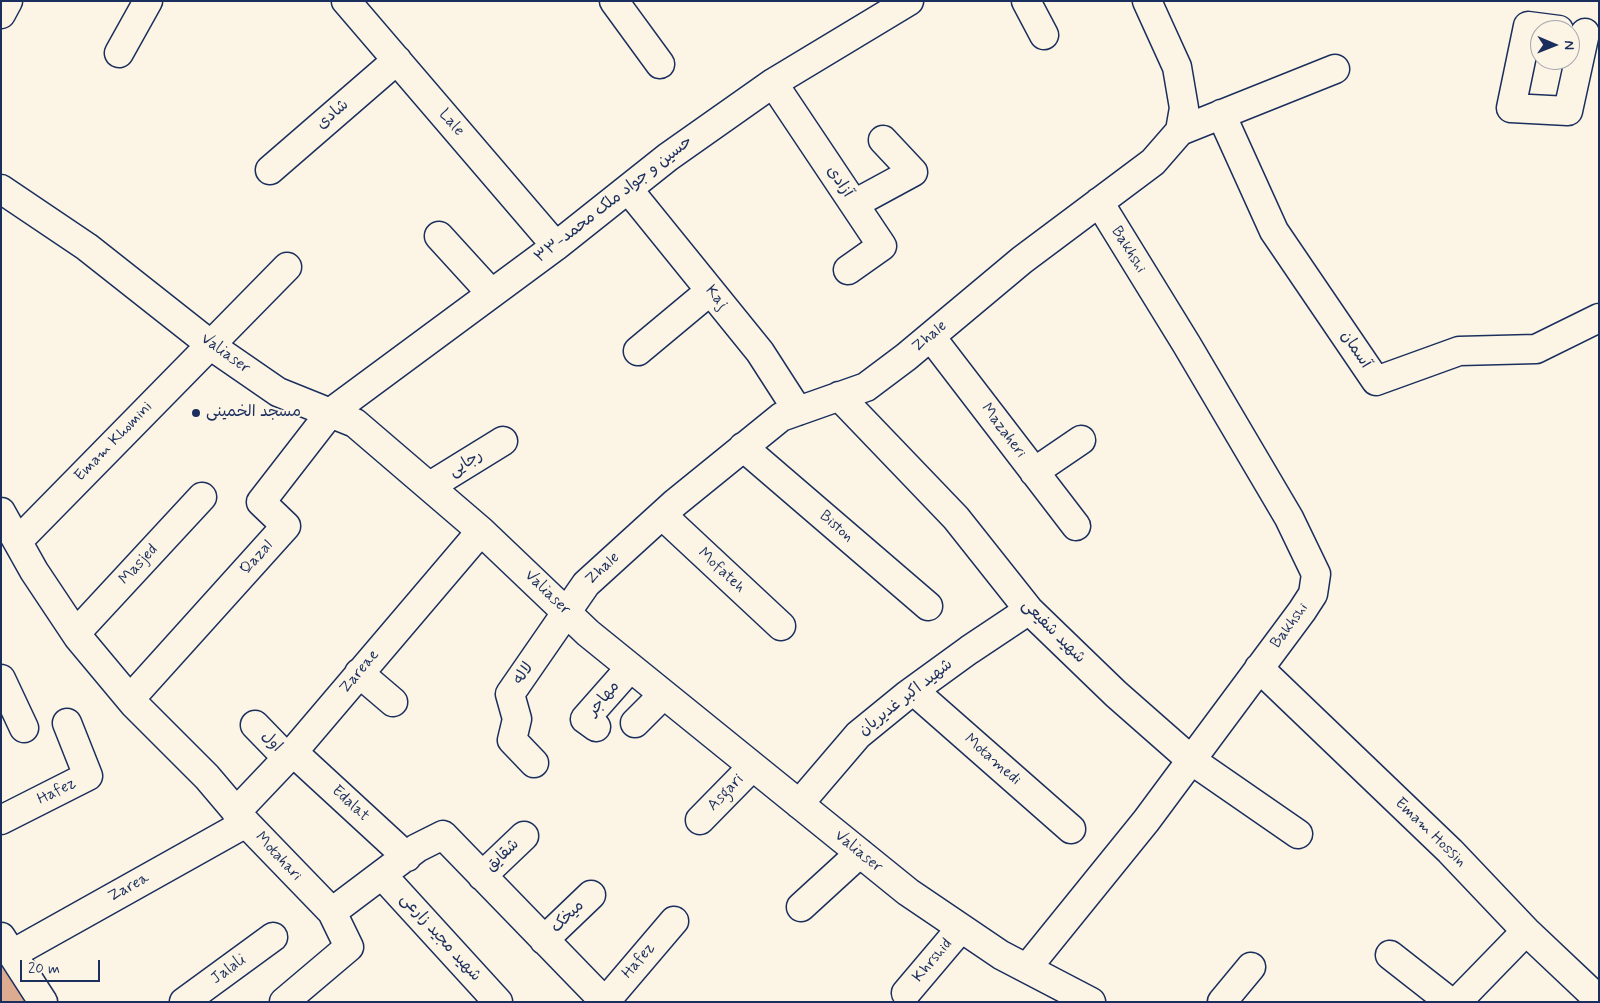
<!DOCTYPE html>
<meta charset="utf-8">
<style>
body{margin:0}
#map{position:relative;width:1600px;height:1003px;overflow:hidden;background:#fcf5e5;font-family:Mynerve,sans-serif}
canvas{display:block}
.frame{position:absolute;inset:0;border:2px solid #1b2f5e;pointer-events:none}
.north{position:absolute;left:1530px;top:20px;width:50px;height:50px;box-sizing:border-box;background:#fcf5e5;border:1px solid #a2a6af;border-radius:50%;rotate:91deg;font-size:14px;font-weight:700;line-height:20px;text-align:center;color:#1b2f5e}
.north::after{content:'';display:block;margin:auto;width:18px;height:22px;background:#1b2f5e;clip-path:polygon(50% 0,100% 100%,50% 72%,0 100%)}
.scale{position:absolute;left:20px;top:960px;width:80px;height:22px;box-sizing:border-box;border:2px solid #1b2f5e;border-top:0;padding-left:6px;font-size:15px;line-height:18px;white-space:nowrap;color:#1b2f5e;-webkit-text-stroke:4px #fcf5e5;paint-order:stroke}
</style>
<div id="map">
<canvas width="1600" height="1003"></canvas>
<div class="frame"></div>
<div class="north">N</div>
<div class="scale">20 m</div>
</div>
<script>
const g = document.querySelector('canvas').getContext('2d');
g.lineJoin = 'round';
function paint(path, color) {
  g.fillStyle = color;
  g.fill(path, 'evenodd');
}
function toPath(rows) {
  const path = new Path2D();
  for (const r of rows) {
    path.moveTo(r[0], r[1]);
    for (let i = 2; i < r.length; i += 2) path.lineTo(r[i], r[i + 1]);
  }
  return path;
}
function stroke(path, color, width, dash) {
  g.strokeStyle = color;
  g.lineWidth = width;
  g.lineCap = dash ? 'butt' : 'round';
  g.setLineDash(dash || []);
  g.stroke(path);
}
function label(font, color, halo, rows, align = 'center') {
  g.font = font + ' Mynerve,"Playpen Sans Arabic",sans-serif';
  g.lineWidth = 4;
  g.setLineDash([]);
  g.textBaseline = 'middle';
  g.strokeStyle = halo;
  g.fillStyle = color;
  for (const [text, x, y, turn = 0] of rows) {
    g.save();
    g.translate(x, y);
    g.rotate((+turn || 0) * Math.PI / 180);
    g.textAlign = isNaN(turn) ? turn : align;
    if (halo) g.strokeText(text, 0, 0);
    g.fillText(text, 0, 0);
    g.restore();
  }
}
const building = toPath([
 [1,961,27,1002,1,1002,1,961]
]);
paint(building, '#ddab90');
stroke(building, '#1b2f5e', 1);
const minor = toPath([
 [346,1,556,246],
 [614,1,660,64],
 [1026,1,1044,35],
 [1,14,8,1],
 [1559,30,1528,26,1511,108,1568,111,1585,33],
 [119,53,148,1],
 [773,83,882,246,848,270],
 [1221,114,1274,231,1376,381,1459,351,1536,349,1599,318],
 [1180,131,1335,69],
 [270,170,397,60],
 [1,189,87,247,220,352,278,392,355,423,481,531,588,633,908,892,1001,955,1091,1002],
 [628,189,760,352,798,411],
 [854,204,913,172,883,140],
 [439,236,491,293],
 [931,337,1076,526],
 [638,351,710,291],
 [839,396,956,518,1029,610,1116,694,1191,760,1298,834],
 [743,447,928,606],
 [1034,472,1081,440],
 [430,486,503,441],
 [1,512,34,571,78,637,134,704,207,777,246,823,332,912,417,848,443,835,605,1002],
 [662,515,781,626],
 [18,541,287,267],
 [76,633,202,497],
 [1259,668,1450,851,1526,931,1599,1000],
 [359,673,393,702],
 [1,679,24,728],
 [914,691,1071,829],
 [130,699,286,526,261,502,330,413,556,246,668,157,773,83,909,1],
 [635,723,663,695],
 [255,725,287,758],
 [596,727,585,719,630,668],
 [293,752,407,857],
 [534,763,512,740,517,719,510,694,586,584,675,503,781,417,866,387,906,357,1022,260,1153,162,1180,131,1184,108,1177,67,1147,1],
 [799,804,858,735,907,695,969,650,1029,610],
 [236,812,293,752,481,531],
 [1,820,88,776,67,723],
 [700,820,752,767],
 [382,875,498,1002],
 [482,876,524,836],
 [801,907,860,853],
 [1,937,43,1002],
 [544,940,591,895],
 [12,954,246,823],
 [1390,955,1450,1002],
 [1027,968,1146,821,1302,611,1313,594,1316,574,1289,518,1187,345,1099,202],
 [906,993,961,928],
 [184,1002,273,937],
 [284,1002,349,947,332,912],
 [605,1002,674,921],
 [1222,1002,1251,967],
 [1457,1002,1526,931]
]);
stroke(minor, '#1b2f5e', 31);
stroke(minor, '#fcf5e5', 28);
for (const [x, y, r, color] of [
 [196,413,5,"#1b2f5e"]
]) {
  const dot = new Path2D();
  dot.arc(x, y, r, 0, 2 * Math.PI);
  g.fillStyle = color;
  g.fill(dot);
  stroke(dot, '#fcf5e5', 2);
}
label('16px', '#1b2f5e', '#fcf5e5', [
 ["شادی",333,115,-41],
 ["Lale",451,123,49],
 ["آزادی",839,182,56],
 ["۳۳-حسین و جواد ملک محمد",614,200,-38],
 ["Bakhshi",1128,250,58],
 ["Kaj",716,298,51],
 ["Zhale",930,337,-40],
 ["آسمان",1355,350,56],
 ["Valiaser",225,354,36],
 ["Mazaheri",1003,431,53],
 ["Emam Khomini",114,442,-46],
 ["رجایی",466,464,-32],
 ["Biston",836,527,41],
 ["Qazal",257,558,-48],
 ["Masjed",139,565,-47],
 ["Zhale",603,569,-43],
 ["Mofateh",721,571,43],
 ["Valiaser",547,593,44],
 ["Bakhshi",1290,626,-54],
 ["شهید شفیعی",1053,632,45],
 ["Zareae",360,672,-50],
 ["لاله",524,674,-55],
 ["شهید اکبر غدیریان",906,698,-38],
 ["مهاجر",604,699,-50],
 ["اول",271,742,46],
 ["Motamedi",992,760,41],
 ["Hafez",57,792,-27],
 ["Asgari",726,793,-46],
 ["Edalat",350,804,43],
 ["Emam Hossin",1430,833,44],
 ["Valiaser",858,852,39],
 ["شقایق",503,856,-44],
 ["Motahari",278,857,47],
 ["Zarea",129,888,-29],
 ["میخک",568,917,-44],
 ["شهید مجید زارعی",440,938,48],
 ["Hafez",639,961,-50],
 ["Khrshid",933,961,-50],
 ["Jalali",229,970,-36]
]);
label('16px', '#1b2f5e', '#fcf5e5', [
 ["مسجد الخمینی",206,413]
], 'left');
</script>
